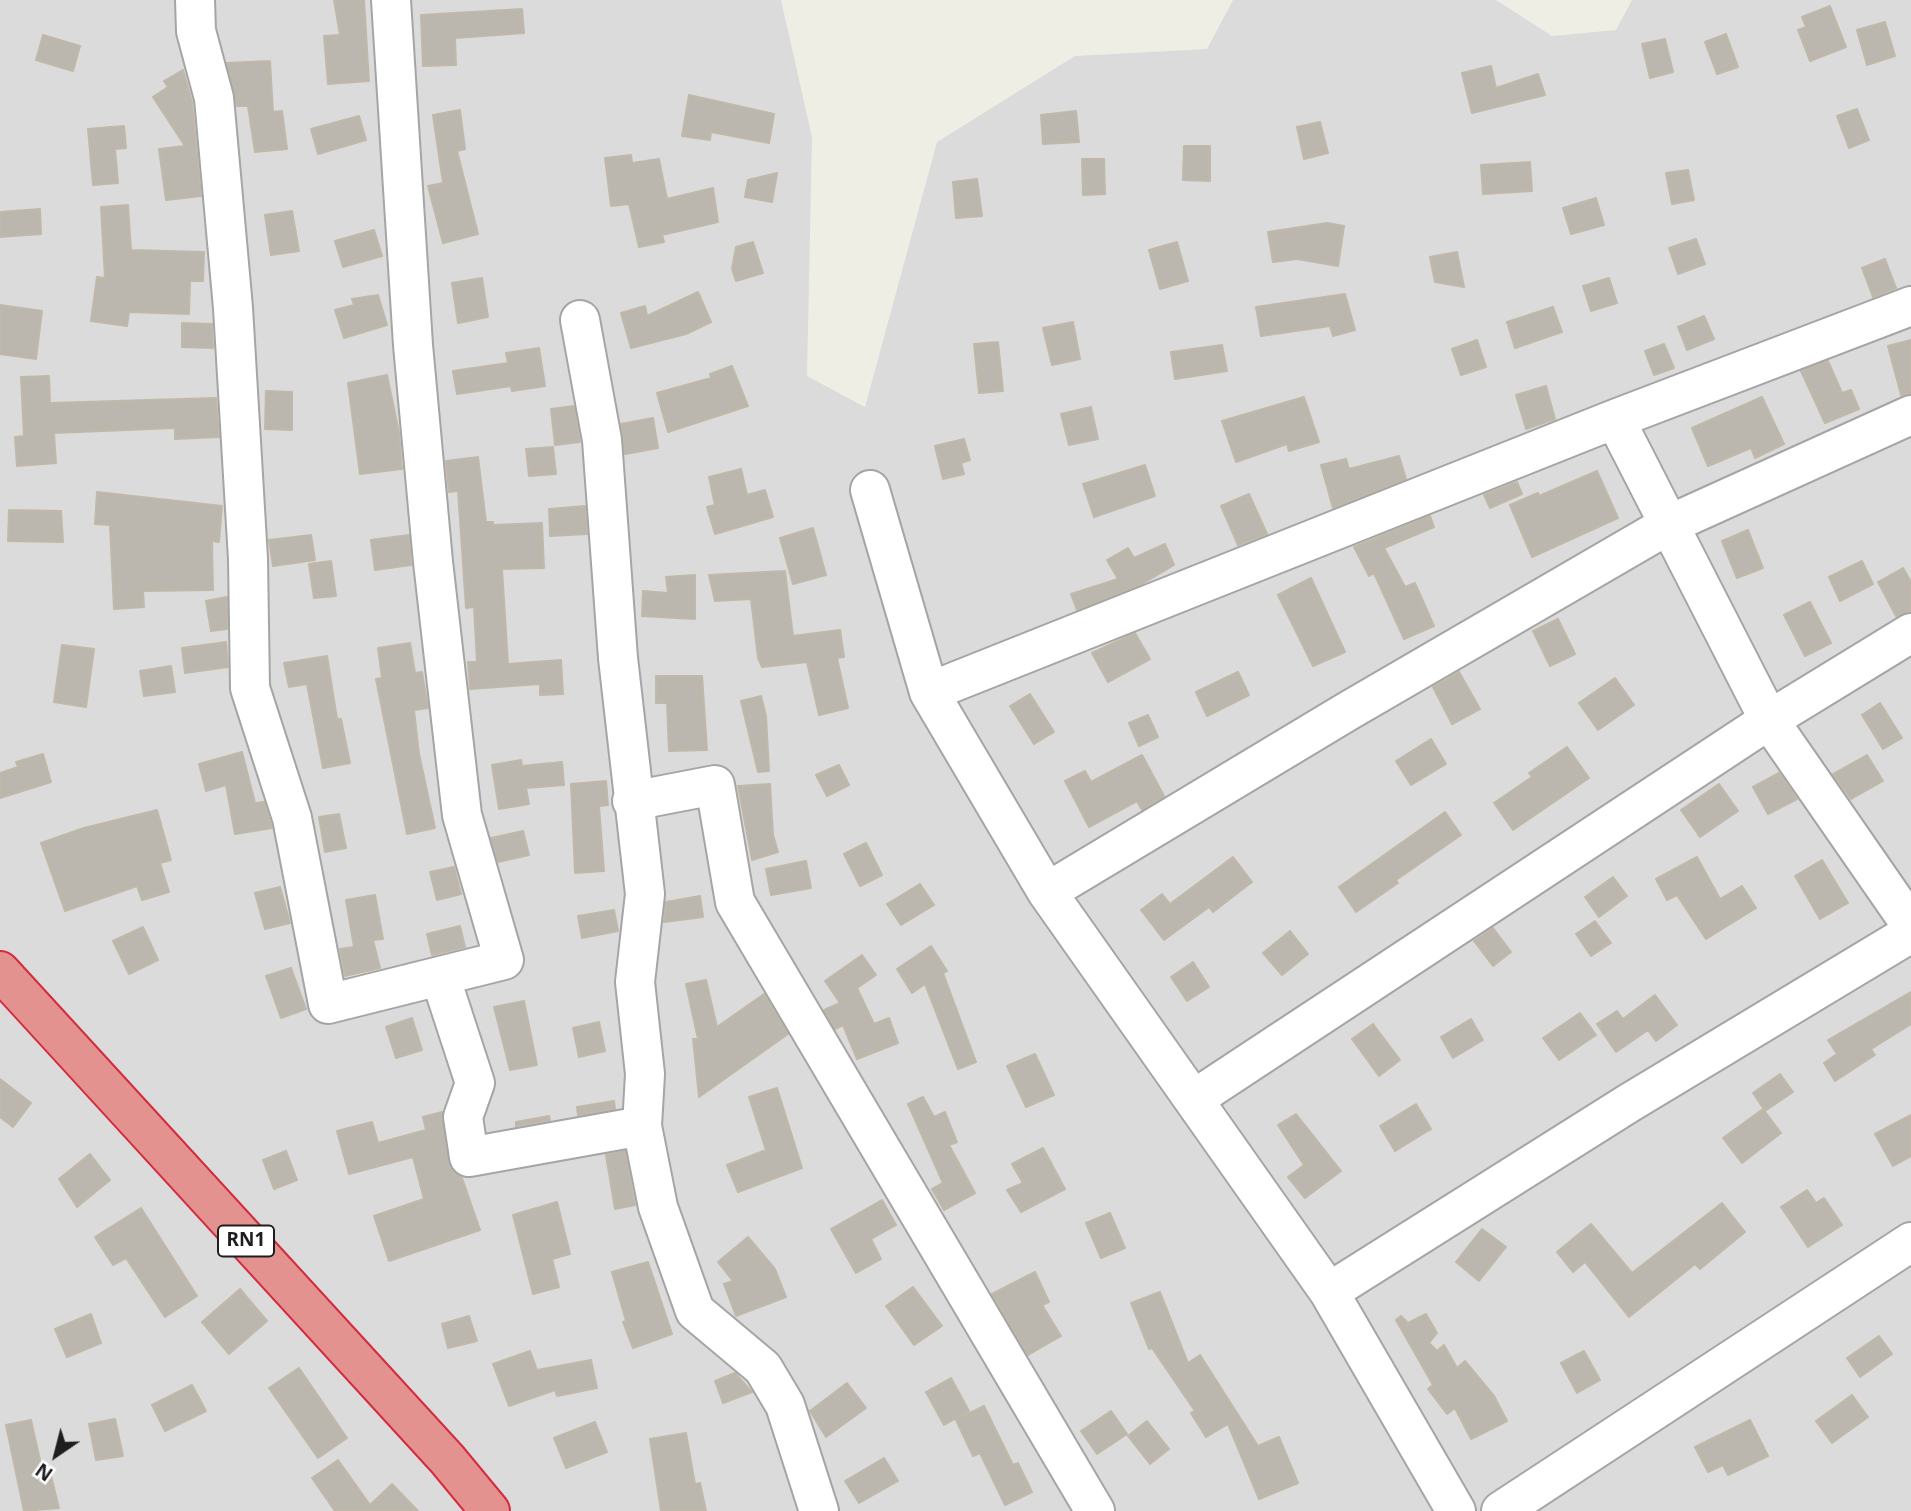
<!DOCTYPE html>
<style>
body{margin:0}
#map{position:relative;width:1911px;height:1511px;overflow:hidden;background:#efeee5;font-family:"Noto Sans",sans-serif}
canvas{display:block}
.north{position:absolute;left:21px;top:1420px;width:70px;height:70px;-webkit-text-stroke:5px #fff;paint-order:stroke;rotate:215deg;font-size:19px;font-weight:700;line-height:28px;text-align:center;color:#1e1e1e}
.north::after{content:'';display:block;margin:auto;width:24px;height:32px;background:#1e1e1e;clip-path:polygon(50% 0,100% 100%,50% 72%,0 100%)}
</style>
<div id="map">
<canvas width="1911" height="1511"></canvas>
<div class="north">N</div>
</div>
<script>
const g = document.querySelector('canvas').getContext('2d');
g.lineJoin = 'round';
function paint(path, color) {
  g.fillStyle = color;
  g.fill(path, 'evenodd');
}
function toPath(rows) {
  const path = new Path2D();
  for (const r of rows) {
    path.moveTo(r[0], r[1]);
    for (let i = 2; i < r.length; i += 2) path.lineTo(r[i], r[i + 1]);
  }
  return path;
}
function stroke(path, color, width, dash) {
  g.strokeStyle = color;
  g.lineWidth = width;
  g.lineCap = dash ? 'butt' : 'round';
  g.setLineDash(dash || []);
  g.stroke(path);
}
function label(font, color, halo, rows, align = 'center') {
  g.font = font + ' "Noto Sans",sans-serif';
  g.lineWidth = 6;
  g.setLineDash([]);
  g.textBaseline = 'middle';
  g.strokeStyle = halo;
  g.fillStyle = color;
  for (const [text, x, y, turn = 0] of rows) {
    g.save();
    g.translate(x, y);
    g.rotate((+turn || 0) * Math.PI / 180);
    g.textAlign = isNaN(turn) ? turn : align;
    if (halo) g.strokeText(text, 0, 0);
    g.fillText(text, 0, 0);
    g.restore();
  }
}
paint(toPath([
 [0,0,781,0,812,137,807,376,865,407,937,142,1075,56,1207,49,1233,0,1496,0,1552,36,1616,30,1632,0,1911,0,1911,1511,0,1511]
]), '#dcdbdb');
const building = toPath([
 [334,0,364,0,369,81,328,84,324,36,340,35,334,0],
 [1830,6,1846,47,1810,61,1798,30,1806,27,1802,17,1830,6],
 [522,9,524,33,455,38,456,65,423,66,421,15,522,9],
 [1885,22,1895,56,1867,65,1857,30,1885,22],
 [1726,34,1738,67,1717,74,1705,42,1726,34],
 [43,35,80,46,73,71,36,60,43,35],
 [1665,39,1673,72,1650,78,1642,44,1665,39],
 [270,61,273,112,282,111,287,149,255,152,248,106,237,106,227,63,270,61],
 [1491,66,1496,88,1538,74,1545,95,1472,113,1462,73,1491,66],
 [183,70,192,102,201,196,166,200,159,149,185,146,153,97,168,87,164,81,183,70],
 [689,95,774,114,769,143,711,132,710,140,682,136,689,95],
 [1857,109,1869,140,1849,148,1837,116,1857,109],
 [460,110,465,149,457,151,478,234,443,243,428,186,443,183,433,115,460,110],
 [1076,111,1079,142,1043,144,1041,115,1076,111],
 [359,116,366,140,318,154,311,129,359,116],
 [1320,122,1328,153,1304,159,1297,127,1320,122],
 [124,126,126,148,115,149,118,183,93,185,88,129,124,126],
 [1184,146,1210,146,1210,181,1183,180,1184,146],
 [631,155,632,163,659,159,667,199,713,188,718,222,662,235,664,242,639,247,629,204,611,206,605,158,631,155],
 [1082,159,1104,159,1105,194,1083,195,1082,159],
 [1530,162,1532,191,1483,194,1481,165,1530,162],
 [1688,170,1694,200,1672,204,1666,173,1688,170],
 [777,173,772,202,745,197,748,180,777,173],
 [977,179,982,216,956,218,953,182,977,179],
 [1596,198,1604,225,1571,234,1563,208,1596,198],
 [128,205,131,250,204,252,203,281,190,281,189,314,129,312,127,326,91,321,97,277,105,278,101,207,128,205],
 [40,209,41,234,0,237,0,212,40,209],
 [292,211,299,251,271,255,265,215,292,211],
 [1327,223,1344,226,1338,266,1297,259,1273,262,1268,232,1327,223],
 [374,230,382,256,343,267,335,241,374,230],
 [1696,239,1705,264,1678,274,1669,248,1696,239],
 [753,242,763,273,736,281,732,269,736,247,753,242],
 [1177,242,1188,281,1160,289,1149,250,1177,242],
 [1457,252,1464,287,1435,282,1430,257,1457,252],
 [1885,259,1896,288,1873,297,1862,268,1885,259],
 [482,278,488,317,458,323,452,283,482,278],
 [1609,278,1617,303,1591,311,1583,286,1609,278],
 [698,292,711,322,686,334,631,348,621,313,645,306,647,316,698,292],
 [1345,294,1355,330,1333,336,1330,326,1261,336,1256,307,1345,294],
 [378,295,387,325,344,338,335,310,354,305,352,299,378,295],
 [0,305,42,311,36,359,0,354,0,305],
 [1553,307,1562,332,1515,348,1507,322,1553,307],
 [1704,316,1714,339,1687,350,1678,327,1704,316],
 [1073,322,1080,359,1052,365,1043,328,1073,322],
 [182,323,212,324,213,348,182,347,182,323],
 [1477,340,1486,367,1461,375,1452,349,1477,340],
 [1911,340,1911,393,1901,395,1888,346,1911,340],
 [998,342,1003,391,979,393,974,344,998,342],
 [1664,344,1674,368,1654,375,1645,351,1664,344],
 [1222,345,1227,371,1175,379,1171,352,1222,345],
 [539,348,545,386,512,391,511,386,457,394,453,371,508,363,506,353,539,348],
 [1828,361,1842,393,1851,390,1859,409,1825,423,1801,371,1828,361],
 [732,366,748,406,668,432,657,393,711,378,710,374,732,366],
 [387,375,399,433,402,469,360,474,348,383,387,375],
 [49,376,50,403,216,398,219,437,175,439,175,428,54,433,56,463,17,466,15,437,24,436,21,377,49,376],
 [1546,386,1555,419,1526,429,1516,395,1546,386],
 [266,391,292,392,292,430,265,429,266,391],
 [1304,397,1319,442,1289,451,1287,444,1236,462,1222,421,1304,397],
 [1762,397,1784,444,1755,458,1751,448,1708,466,1692,428,1762,397],
 [574,406,580,442,555,445,551,409,574,406],
 [1091,407,1098,439,1069,445,1061,414,1091,407],
 [653,418,658,448,625,454,621,424,653,418],
 [964,439,970,460,961,463,964,474,943,479,935,446,964,439],
 [553,447,556,474,529,476,526,449,553,447],
 [1399,456,1406,479,1333,508,1321,465,1346,459,1349,469,1399,456],
 [478,457,486,522,493,522,493,525,542,523,544,568,502,569,508,664,561,660,563,694,540,695,540,684,470,689,468,662,477,662,474,607,466,608,458,491,449,492,446,461,478,457],
 [1145,465,1155,496,1094,517,1083,484,1145,465],
 [741,469,747,495,765,490,773,517,715,534,707,507,715,505,709,477,741,469],
 [1597,471,1618,518,1532,557,1510,505,1538,493,1539,496,1597,471],
 [1517,482,1522,494,1490,508,1484,495,1517,482],
 [97,492,222,506,219,542,212,541,213,590,143,591,144,607,114,609,110,525,95,524,97,492],
 [1249,494,1267,534,1238,545,1221,506,1249,494],
 [585,506,587,534,550,536,549,509,585,506],
 [9,510,61,511,63,542,8,541,9,510],
 [1430,516,1434,527,1384,548,1405,587,1415,583,1434,626,1404,639,1374,573,1369,576,1354,547,1430,516],
 [813,528,826,575,793,584,780,538,813,528],
 [1748,530,1763,568,1737,578,1722,541,1748,530],
 [311,535,315,560,273,566,269,540,311,535],
 [409,535,411,565,375,570,371,540,409,535],
 [1165,544,1174,565,1142,584,1077,610,1071,594,1118,579,1107,560,1128,548,1134,558,1165,544],
 [331,561,336,596,314,598,309,564,331,561],
 [1862,561,1873,584,1840,601,1829,577,1862,561],
 [1903,568,1911,582,1911,611,1896,616,1878,582,1903,568],
 [785,571,793,636,840,630,844,657,837,658,848,708,819,715,807,662,762,667,758,658,751,599,715,601,709,575,785,571],
 [695,575,695,619,642,616,643,591,668,593,666,577,695,575],
 [1311,578,1345,652,1313,666,1278,595,1311,578],
 [227,597,227,629,211,631,206,601,227,597],
 [1810,602,1831,643,1805,656,1784,615,1810,602],
 [1558,619,1575,654,1550,666,1533,631,1558,619],
 [1135,633,1150,659,1108,682,1092,653,1135,633],
 [226,642,228,667,185,673,182,648,226,642],
 [410,643,415,673,422,672,426,697,428,708,414,710,419,754,435,828,407,834,376,679,382,678,378,648,410,643],
 [62,645,94,649,86,707,54,702,62,645],
 [327,656,337,719,341,719,350,763,323,768,307,684,289,687,284,663,327,656],
 [171,666,175,692,144,696,140,671,171,666],
 [1238,672,1249,695,1207,716,1196,692,1238,672],
 [1459,672,1480,709,1452,724,1433,687,1459,672],
 [656,676,702,676,707,750,669,751,667,703,656,703,656,676],
 [1615,678,1634,705,1598,730,1579,703,1615,678],
 [1030,694,1054,732,1034,744,1010,706,1030,694],
 [761,696,766,716,769,771,758,772,741,701,761,696],
 [1880,703,1902,738,1883,749,1862,715,1880,703],
 [1148,715,1158,737,1139,746,1129,723,1148,715],
 [1431,739,1446,764,1411,785,1396,761,1431,739],
 [1567,747,1589,778,1513,830,1494,803,1532,777,1529,773,1567,747],
 [242,752,255,803,264,802,272,828,235,834,226,785,206,791,199,764,242,752],
 [43,754,51,782,0,798,0,773,18,767,16,762,43,754],
 [1142,755,1164,796,1142,810,1137,801,1089,827,1065,781,1085,771,1091,782,1142,755],
 [1867,755,1883,781,1851,799,1833,774,1867,755],
 [521,760,522,766,562,762,564,785,526,788,529,804,499,809,492,765,521,760],
 [839,765,849,785,827,796,816,775,839,765],
 [1779,773,1797,799,1768,814,1753,787,1779,773],
 [606,781,608,805,599,806,604,871,575,873,571,784,606,781],
 [770,784,773,835,778,852,752,860,738,786,770,784],
 [1719,784,1738,811,1700,837,1681,810,1719,784],
 [157,810,171,860,160,863,169,892,142,900,137,886,65,911,41,843,84,828,157,810],
 [1445,812,1461,835,1396,880,1398,883,1356,912,1339,887,1445,812],
 [339,814,346,848,325,852,319,817,339,814],
 [523,831,529,855,498,862,491,838,523,831],
 [866,843,882,875,860,886,844,854,866,843],
 [1233,857,1252,882,1213,912,1209,907,1164,940,1141,910,1162,894,1170,904,1233,857],
 [1697,857,1720,899,1742,886,1756,908,1706,939,1677,895,1667,900,1656,879,1697,857],
 [1822,860,1848,903,1820,919,1795,876,1822,860],
 [806,861,811,888,771,895,766,869,806,861],
 [454,867,461,894,437,900,430,872,454,867],
 [1613,877,1627,896,1599,917,1585,897,1613,877],
 [920,884,934,905,901,925,887,904,920,884],
 [280,887,290,923,265,929,255,893,280,887],
 [375,895,383,939,373,940,380,968,345,976,340,949,354,947,346,900,375,895],
 [700,896,703,917,664,922,666,902,700,896],
 [614,910,618,931,582,938,578,916,614,910],
 [1595,921,1611,943,1591,956,1576,934,1595,921],
 [460,926,465,947,432,955,427,934,460,926],
 [143,927,158,960,129,974,113,941,143,927],
 [1493,928,1511,952,1493,966,1474,941,1493,928],
 [1290,931,1308,954,1282,975,1263,953,1290,931],
 [931,946,947,971,943,973,976,1062,958,1069,925,984,912,993,897,969,931,946],
 [862,955,876,975,857,988,874,1024,889,1018,898,1043,857,1059,843,1025,835,1029,824,1010,840,1003,825,981,862,955],
 [1193,962,1209,987,1187,1001,1171,977,1193,962],
 [291,968,306,1009,281,1018,266,976,291,968],
 [706,980,717,1027,764,994,788,1034,699,1097,693,1039,698,1039,686,984,706,980],
 [1911,992,1911,1024,1871,1049,1875,1055,1835,1081,1824,1063,1837,1054,1828,1040,1911,992],
 [1655,995,1677,1025,1656,1041,1648,1030,1616,1052,1597,1024,1617,1011,1623,1019,1655,995],
 [524,1001,537,1065,510,1070,494,1007,524,1001],
 [1580,1013,1596,1035,1559,1060,1543,1038,1580,1013],
 [412,1018,422,1050,396,1058,386,1027,412,1018],
 [1471,1019,1483,1040,1453,1058,1441,1037,1471,1019],
 [599,1022,605,1051,579,1057,573,1028,599,1022],
 [1373,1024,1400,1060,1379,1076,1352,1039,1373,1024],
 [1035,1054,1054,1095,1026,1107,1007,1066,1035,1054],
 [1780,1074,1793,1092,1765,1111,1753,1093,1780,1074],
 [0,1079,31,1103,13,1127,0,1117,0,1079],
 [777,1088,802,1168,738,1192,727,1165,766,1150,749,1097,777,1088],
 [923,1097,934,1117,945,1112,957,1142,949,1145,975,1193,944,1210,932,1189,943,1183,908,1104,923,1097],
 [614,1101,615,1109,578,1115,577,1107,614,1101],
 [1416,1104,1431,1129,1395,1151,1380,1126,1416,1104],
 [1763,1109,1781,1133,1742,1163,1723,1138,1763,1109],
 [442,1112,448,1161,453,1171,462,1178,480,1230,389,1261,374,1216,424,1199,413,1157,349,1174,337,1131,372,1122,378,1143,426,1130,423,1117,442,1112],
 [1296,1114,1341,1171,1305,1198,1288,1177,1304,1165,1278,1125,1296,1114],
 [1911,1115,1911,1156,1893,1166,1875,1134,1911,1115],
 [549,1116,550,1120,516,1126,516,1122,549,1116],
 [1043,1148,1065,1189,1021,1212,1007,1190,1023,1183,1012,1164,1043,1148],
 [286,1151,297,1180,274,1189,263,1160,286,1151],
 [625,1151,635,1205,615,1209,606,1155,625,1151],
 [90,1154,110,1180,77,1207,59,1179,90,1154],
 [1807,1190,1816,1203,1824,1198,1842,1225,1808,1247,1781,1207,1807,1190],
 [882,1200,896,1225,871,1239,881,1259,856,1273,831,1229,882,1200],
 [557,1202,570,1254,552,1259,559,1287,533,1294,513,1215,557,1202],
 [1722,1203,1745,1232,1700,1269,1695,1264,1629,1317,1585,1262,1573,1272,1557,1252,1591,1224,1632,1273,1722,1203],
 [141,1208,197,1296,165,1317,126,1258,113,1265,95,1237,141,1208],
 [1110,1213,1125,1248,1101,1258,1086,1223,1110,1213],
 [1482,1229,1506,1247,1479,1281,1456,1262,1482,1229],
 [748,1237,775,1269,786,1297,736,1316,724,1284,733,1281,718,1262,748,1237],
 [648,1262,672,1334,633,1348,623,1322,626,1321,612,1272,648,1262],
 [1035,1272,1049,1302,1042,1305,1061,1336,1028,1355,992,1294,1035,1272],
 [913,1287,942,1326,914,1345,886,1306,913,1287],
 [240,1289,267,1321,229,1354,202,1322,240,1289],
 [1160,1292,1188,1363,1200,1355,1258,1446,1279,1437,1298,1483,1259,1499,1228,1424,1206,1437,1191,1413,1195,1411,1152,1348,1149,1349,1131,1303,1160,1292],
 [91,1314,101,1343,67,1357,55,1329,91,1314],
 [1426,1314,1437,1333,1429,1343,1437,1351,1444,1345,1457,1368,1465,1361,1494,1396,1507,1421,1471,1439,1455,1408,1447,1414,1428,1389,1433,1385,1396,1320,1401,1316,1408,1323,1426,1314],
 [469,1316,477,1341,448,1348,442,1324,469,1316],
 [1879,1336,1892,1354,1860,1377,1847,1358,1879,1336],
 [530,1351,537,1370,591,1360,597,1388,557,1396,555,1390,509,1406,493,1364,530,1351],
 [1584,1351,1600,1380,1577,1393,1561,1363,1584,1351],
 [299,1368,347,1438,318,1458,269,1388,299,1368],
 [735,1373,752,1392,723,1403,715,1381,735,1373],
 [951,1378,969,1411,944,1425,926,1392,951,1378],
 [847,1383,866,1408,826,1437,810,1411,847,1383],
 [192,1385,206,1411,165,1431,152,1405,192,1385],
 [1852,1395,1868,1417,1832,1443,1816,1421,1852,1395],
 [984,1406,1013,1465,1018,1463,1032,1492,1005,1505,980,1453,973,1456,956,1420,984,1406],
 [1111,1411,1127,1434,1097,1454,1081,1431,1111,1411],
 [115,1419,123,1456,96,1460,89,1424,115,1419],
 [31,1420,44,1478,51,1476,59,1508,24,1511,6,1425,31,1420],
 [1750,1420,1768,1456,1728,1475,1723,1465,1708,1472,1695,1447,1750,1420],
 [1147,1421,1169,1449,1150,1464,1128,1436,1147,1421],
 [595,1422,607,1452,566,1468,554,1438,595,1422],
 [686,1433,695,1484,700,1483,706,1511,661,1511,650,1439,686,1433],
 [884,1458,898,1481,859,1503,845,1481,884,1458],
 [338,1460,370,1505,392,1484,418,1511,335,1511,312,1478,338,1460]
]);
paint(building, '#bbb7ae');
stroke(building, '#c0b8a8', 2);
const minor = toPath([
 [195,0,196,31,214,98,233,308,248,559,250,688,292,818,328,1004,504,960,462,815,433,562,413,345,391,0],
 [580,320,602,440,618,658,645,894,635,982,645,1074,642,1126,658,1207,695,1311,763,1368,785,1405,819,1511],
 [1615,419,1769,720,1911,925],
 [870,490,929,692,1047,892,1329,1292,1456,1511],
 [929,692,1615,419,1911,306],
 [632,801,715,785,735,902,1095,1511],
 [1047,892,1348,711,1668,525,1911,415],
 [440,976,475,1083,463,1117,469,1157,642,1126],
 [1194,1099,1769,720,1911,633],
 [1329,1292,1629,1103,1911,933],
 [1501,1511,1911,1242]
]);
const highway = toPath([
 [0,971,447,1459,490,1511]
]);
stroke(minor, '#a5a5a5', 42);
stroke(highway, '#d32b3f', 42);
stroke(minor, '#fff', 38);
stroke(highway, '#e3928f', 38);
for (const [x, y, w] of [
 [246,1241,56]
]) {
  const box = new Path2D();
  box.roundRect(x - w / 2, y - 15.5, w, 31, 5);
  g.fillStyle = '#fff';
  g.fill(box);
  stroke(box, '#1e1e1e', 2);
}
label('bold 19px', '#1e1e1e', null, [
 ["RN1",246,1241]
]);
</script>
